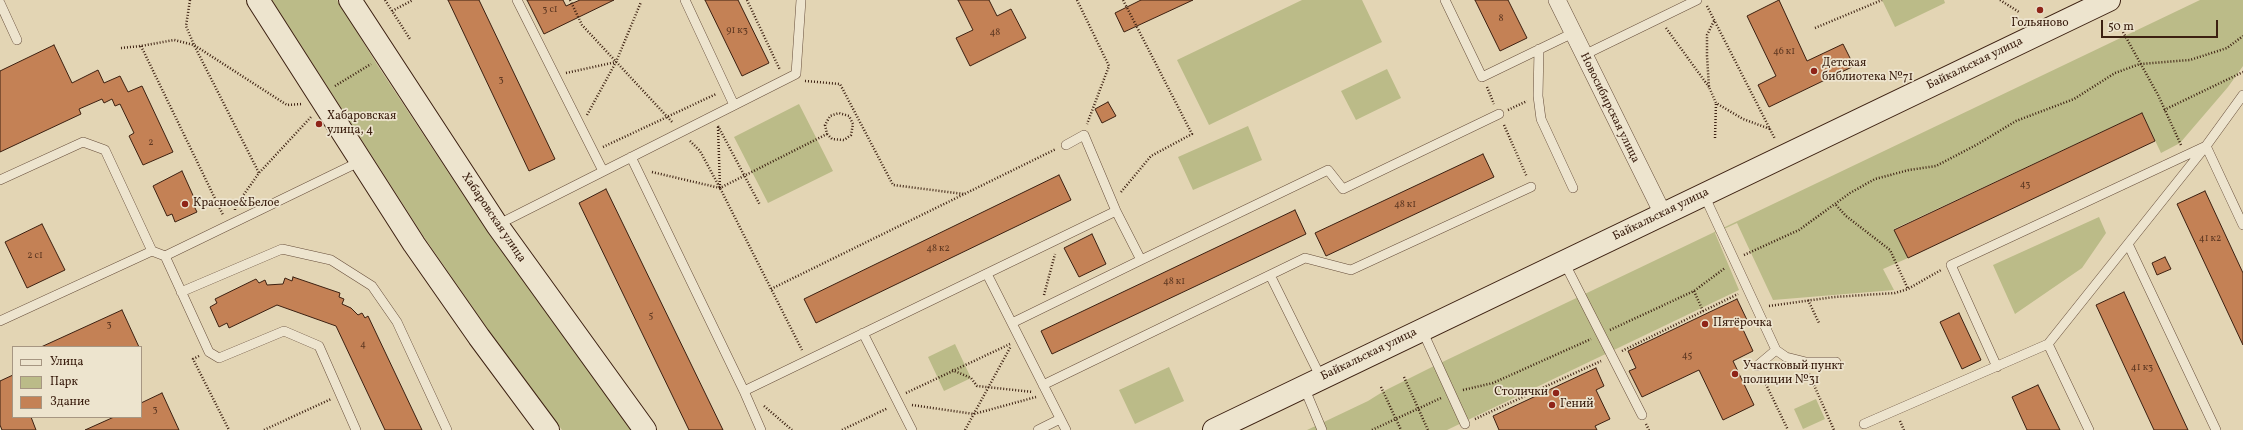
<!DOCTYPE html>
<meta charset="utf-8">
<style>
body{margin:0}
#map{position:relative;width:2243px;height:430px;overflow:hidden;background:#e3d5b4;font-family:Vollkorn,serif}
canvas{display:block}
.legend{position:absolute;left:12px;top:346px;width:130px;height:72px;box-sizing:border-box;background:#ede4ce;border:1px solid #a69682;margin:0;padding:5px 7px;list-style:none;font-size:12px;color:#3c2011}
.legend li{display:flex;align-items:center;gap:8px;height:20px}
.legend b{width:20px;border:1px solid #a69682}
.scale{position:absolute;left:2101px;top:20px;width:117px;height:18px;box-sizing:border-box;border:2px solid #3c2011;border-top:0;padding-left:5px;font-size:12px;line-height:14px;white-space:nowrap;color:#3c2011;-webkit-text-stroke:3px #ede4ce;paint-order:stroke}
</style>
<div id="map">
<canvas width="2243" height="430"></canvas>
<ul class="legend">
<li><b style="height:5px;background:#ede4ce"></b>Улица</li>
<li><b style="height:11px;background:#bb8"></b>Парк</li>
<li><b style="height:11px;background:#c48155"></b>Здание</li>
</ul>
<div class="scale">50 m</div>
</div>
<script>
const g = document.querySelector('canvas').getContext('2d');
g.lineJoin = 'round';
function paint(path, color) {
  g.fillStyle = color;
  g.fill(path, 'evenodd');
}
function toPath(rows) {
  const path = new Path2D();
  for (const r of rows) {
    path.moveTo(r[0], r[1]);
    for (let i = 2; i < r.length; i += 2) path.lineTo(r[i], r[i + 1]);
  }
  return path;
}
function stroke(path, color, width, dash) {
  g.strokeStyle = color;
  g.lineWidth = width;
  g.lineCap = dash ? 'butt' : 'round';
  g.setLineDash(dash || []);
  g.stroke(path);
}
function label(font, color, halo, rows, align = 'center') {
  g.font = font + ' Vollkorn,serif';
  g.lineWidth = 3.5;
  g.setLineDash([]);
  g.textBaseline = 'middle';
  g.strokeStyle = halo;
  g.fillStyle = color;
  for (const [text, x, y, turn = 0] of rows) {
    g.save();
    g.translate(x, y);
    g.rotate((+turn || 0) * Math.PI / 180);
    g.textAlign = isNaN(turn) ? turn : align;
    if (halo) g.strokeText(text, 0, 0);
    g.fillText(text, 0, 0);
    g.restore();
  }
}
paint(toPath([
 [272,0,337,0,378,66,489,234,631,430,562,430,487,328,424,237],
 [1302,0,1362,0,1382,42,1209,125,1177,60],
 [1882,0,1944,0,1945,3,1895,27],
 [2200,0,2243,0,2243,66,2228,87,2180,143,2161,153,2142,113,1894,229,1908,258,1883,269,1894,290,1773,300,1737,223,1715,233,1739,290,1447,430,1307,430,1368,401,1384,391,1432,367],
 [1387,69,1401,98,1356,120,1341,91],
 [799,104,833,171,768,203,734,137],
 [1248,126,1262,160,1193,190,1178,157],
 [2099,217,2106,233,2082,268,2015,314,1993,265],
 [955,344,971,378,944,391,928,357],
 [1169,367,1184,401,1135,424,1119,390],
 [1816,399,1825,419,1803,429,1794,409]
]), '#bb8');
const building = toPath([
 [448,0,479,0,555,159,529,171,448,0],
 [527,0,563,0,566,6,580,0,614,0,544,34,527,0],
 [705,0,738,0,769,63,742,76,705,0],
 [958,0,989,0,997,16,1011,9,1026,38,970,66,956,38,973,30,958,0],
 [1141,0,1193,0,1124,32,1115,13,1141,0],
 [1475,0,1508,0,1527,38,1500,51,1475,0],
 [1779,0,1807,61,1843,44,1854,66,1769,107,1758,85,1776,76,1747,16,1779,0],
 [54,45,72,83,98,70,104,83,120,76,128,92,142,86,173,152,143,165,129,136,134,133,120,104,115,106,112,99,104,103,102,99,79,109,81,114,0,152,0,71,54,45],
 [1108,102,1116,116,1102,123,1095,109,1108,102],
 [2142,113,2155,141,1908,258,1894,230,2142,113],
 [1483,154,1494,177,1326,256,1315,233,1483,154],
 [182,171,196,202,193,204,197,212,175,222,172,214,167,216,153,186,182,171],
 [1059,175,1071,200,816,323,804,299,1059,175],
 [606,189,723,430,689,430,579,203,606,189],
 [2205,191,2243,273,2243,345,2177,204,2205,191],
 [1295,210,1306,234,1052,354,1041,331,1295,210],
 [42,224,65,270,27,288,5,242,42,224],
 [1092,234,1106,264,1079,277,1064,248,1092,234],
 [2165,257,2171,269,2157,275,2152,263,2165,257],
 [293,277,340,293,339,297,344,299,342,304,351,308,358,315,362,313,365,318,368,316,422,430,385,430,336,326,277,305,229,328,227,323,219,327,210,307,217,303,215,299,256,279,259,283,265,280,267,285,283,284,285,278,292,281,293,277],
 [2124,292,2188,430,2154,430,2096,305,2124,292],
 [1737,299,1747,320,1740,323,1753,351,1733,361,1754,405,1723,420,1699,370,1642,397,1629,371,1636,368,1628,351,1737,299],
 [122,310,139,347,41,347,122,310],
 [1959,313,1981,360,1962,369,1940,322,1959,313],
 [1596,368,1604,386,1596,390,1610,419,1595,426,1597,430,1499,430,1493,416,1596,368],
 [13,375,13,417,31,417,36,430,2,430,0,425,0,381,13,375],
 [2038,385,2060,430,2027,430,2012,397,2038,385],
 [162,393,179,430,85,430,114,417,141,417,141,403,162,393]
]);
paint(building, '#c48155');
stroke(building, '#3c2011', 1);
const lane = toPath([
 [517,0,603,171],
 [685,0,734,105],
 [1445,0,1482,77,1573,33],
 [0,3,17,40],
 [1539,49,1538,96,1541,119,1573,188],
 [1584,55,1697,0],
 [1066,145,1084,135,1116,211,1141,260,1328,170,1343,189,1499,114],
 [631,157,744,391,761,430],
 [0,180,83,142,105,150,152,251],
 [1704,195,1776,350,1757,366],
 [497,225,796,74,801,0],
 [2128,244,2216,430],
 [165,256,209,352,219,358,284,331,319,346,356,430],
 [1564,262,1642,415],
 [987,274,1066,430],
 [1270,275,1321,378],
 [181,292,282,249,331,260,372,286,397,322,447,430],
 [0,321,152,251,165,256,361,161],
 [1012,323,1141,260],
 [1422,330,1465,424],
 [863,333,912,430],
 [2048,344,2089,430],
 [1776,350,1786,357,1806,362,1836,362],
 [1997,367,1951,265,2206,146,2243,225],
 [1043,385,1305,258,1351,270,1531,187],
 [1304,387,1322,430],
 [744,391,1116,211],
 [1864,424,2048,344,2206,146,2243,95],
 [1038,430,1060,419]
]);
const street = toPath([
 [1557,0,1663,214]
]);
const secondary = toPath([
 [258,0,414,244,479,337,548,430],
 [350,0,497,225,645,430],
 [1214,430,2109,0]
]);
stroke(lane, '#664d3a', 10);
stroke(street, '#664d3a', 18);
stroke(secondary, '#3c2011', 24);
stroke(toPath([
 [190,0,186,26,194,45,259,173],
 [385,0,410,39],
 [570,0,582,25,673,123],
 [747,0,780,70],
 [1077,0,1109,66,1087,124],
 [2000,0,2019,12],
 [1707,6,1775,139],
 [392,11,413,0],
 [1714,21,1707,35,1707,56,1709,87,1716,103,1743,119,1770,129],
 [1666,28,1709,87],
 [1815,28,1882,0],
 [2123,32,2158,95,2181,145],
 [141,46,223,215],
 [121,48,141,46,174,40,194,45,287,105,302,104],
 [566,73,616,62],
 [805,81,840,84,893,185,964,194],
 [335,86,371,64],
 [1487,87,1494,104],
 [1508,110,1527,101],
 [2164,110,2243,72],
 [587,115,616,62,641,2],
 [1504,125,1527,177],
 [718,126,760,205],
 [718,127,720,188],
 [1715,138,1716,103],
 [690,141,700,151,720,188,802,350],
 [603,147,716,94],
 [652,172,720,188,827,134,825,125,830,116,839,113,849,116,853,124,851,135,844,140,832,139,827,134],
 [1121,192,1151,156,1192,134,1123,0],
 [1836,205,1846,216,1890,250,1908,289],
 [235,210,235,207,259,173,311,117],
 [1744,255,1799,230,1850,193,1875,179,1909,170,1936,166,1978,144,2016,121,2074,99,2115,73,2140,64,2190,60,2227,48,2243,36],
 [771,289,1056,149],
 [1694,291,1703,311],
 [1044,295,1055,254],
 [1808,300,1819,323],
 [1769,306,1834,297,1895,293,1908,289,1941,270],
 [1610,330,1694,291,1725,268],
 [1622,351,1738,294],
 [199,356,193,359,229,430],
 [952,370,971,378,977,386,1033,392],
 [1809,374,1834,430],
 [1762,376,1788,430],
 [1404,377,1428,430],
 [1381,387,1401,430],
 [1463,390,1493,383,1591,339],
 [906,393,1010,344],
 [912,405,974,414,1036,397],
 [764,406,792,430],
 [1475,419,1601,361],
 [1900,421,1904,430],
 [1646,424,1649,430],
 [264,430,331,399],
 [842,430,888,408],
 [965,430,1011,346],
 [1372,430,1441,398]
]), '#3c2011', 2.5, [1, 2]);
stroke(lane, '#ede4ce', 9);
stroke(street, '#ede4ce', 17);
stroke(secondary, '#ede4ce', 22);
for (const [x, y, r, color] of [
 [2040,10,4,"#8f2418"],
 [1814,71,4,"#8f2418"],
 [319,124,4,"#8f2418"],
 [185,204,4,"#8f2418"],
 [1705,324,4,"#8f2418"],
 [1735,374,4,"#8f2418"],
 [1556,393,4,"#8f2418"],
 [1552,405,4,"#8f2418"]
]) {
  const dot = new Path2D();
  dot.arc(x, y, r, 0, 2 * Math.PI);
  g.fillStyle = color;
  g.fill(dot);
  stroke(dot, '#ede4ce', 1.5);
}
label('10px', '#5e3822', null, [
 ["3 с1",550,10],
 ["8",1501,19],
 ["91 к3",737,31],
 ["48",995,33],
 ["46 к1",1784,52],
 ["3",501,80],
 ["2",151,143],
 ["43",2025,185],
 ["48 к1",1405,205],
 ["41 к2",2210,239],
 ["48 к2",938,249],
 ["2 с1",35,256],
 ["48 к1",1174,282],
 ["5",651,316],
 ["3",109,325],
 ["4",363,345],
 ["45",1687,356],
 ["41 к3",2142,368],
 ["3",155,410]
]);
label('12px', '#3c2011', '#ede4ce', [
 ["Гольяново",2040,24,"center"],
 ["Детская",1822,64],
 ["библиотека №71",1822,78],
 ["Хабаровская",327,117],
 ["улица, 4",327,131],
 ["Красное&Белое",193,204],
 ["Пятёрочка",1713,324],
 ["Участковый пункт",1743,367],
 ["полиции №31",1743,381],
 ["Столички",1548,393,"right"],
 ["Гений",1560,405]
], 'left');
label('12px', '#3c2011', '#ede4ce', [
 ["Байкальская улица",1975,64,-26],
 ["Новосибирская улица",1609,108,64],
 ["Байкальская улица",1661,215,-26],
 ["Хабаровская улица",493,218,56],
 ["Байкальская улица",1369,355,-26]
]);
</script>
